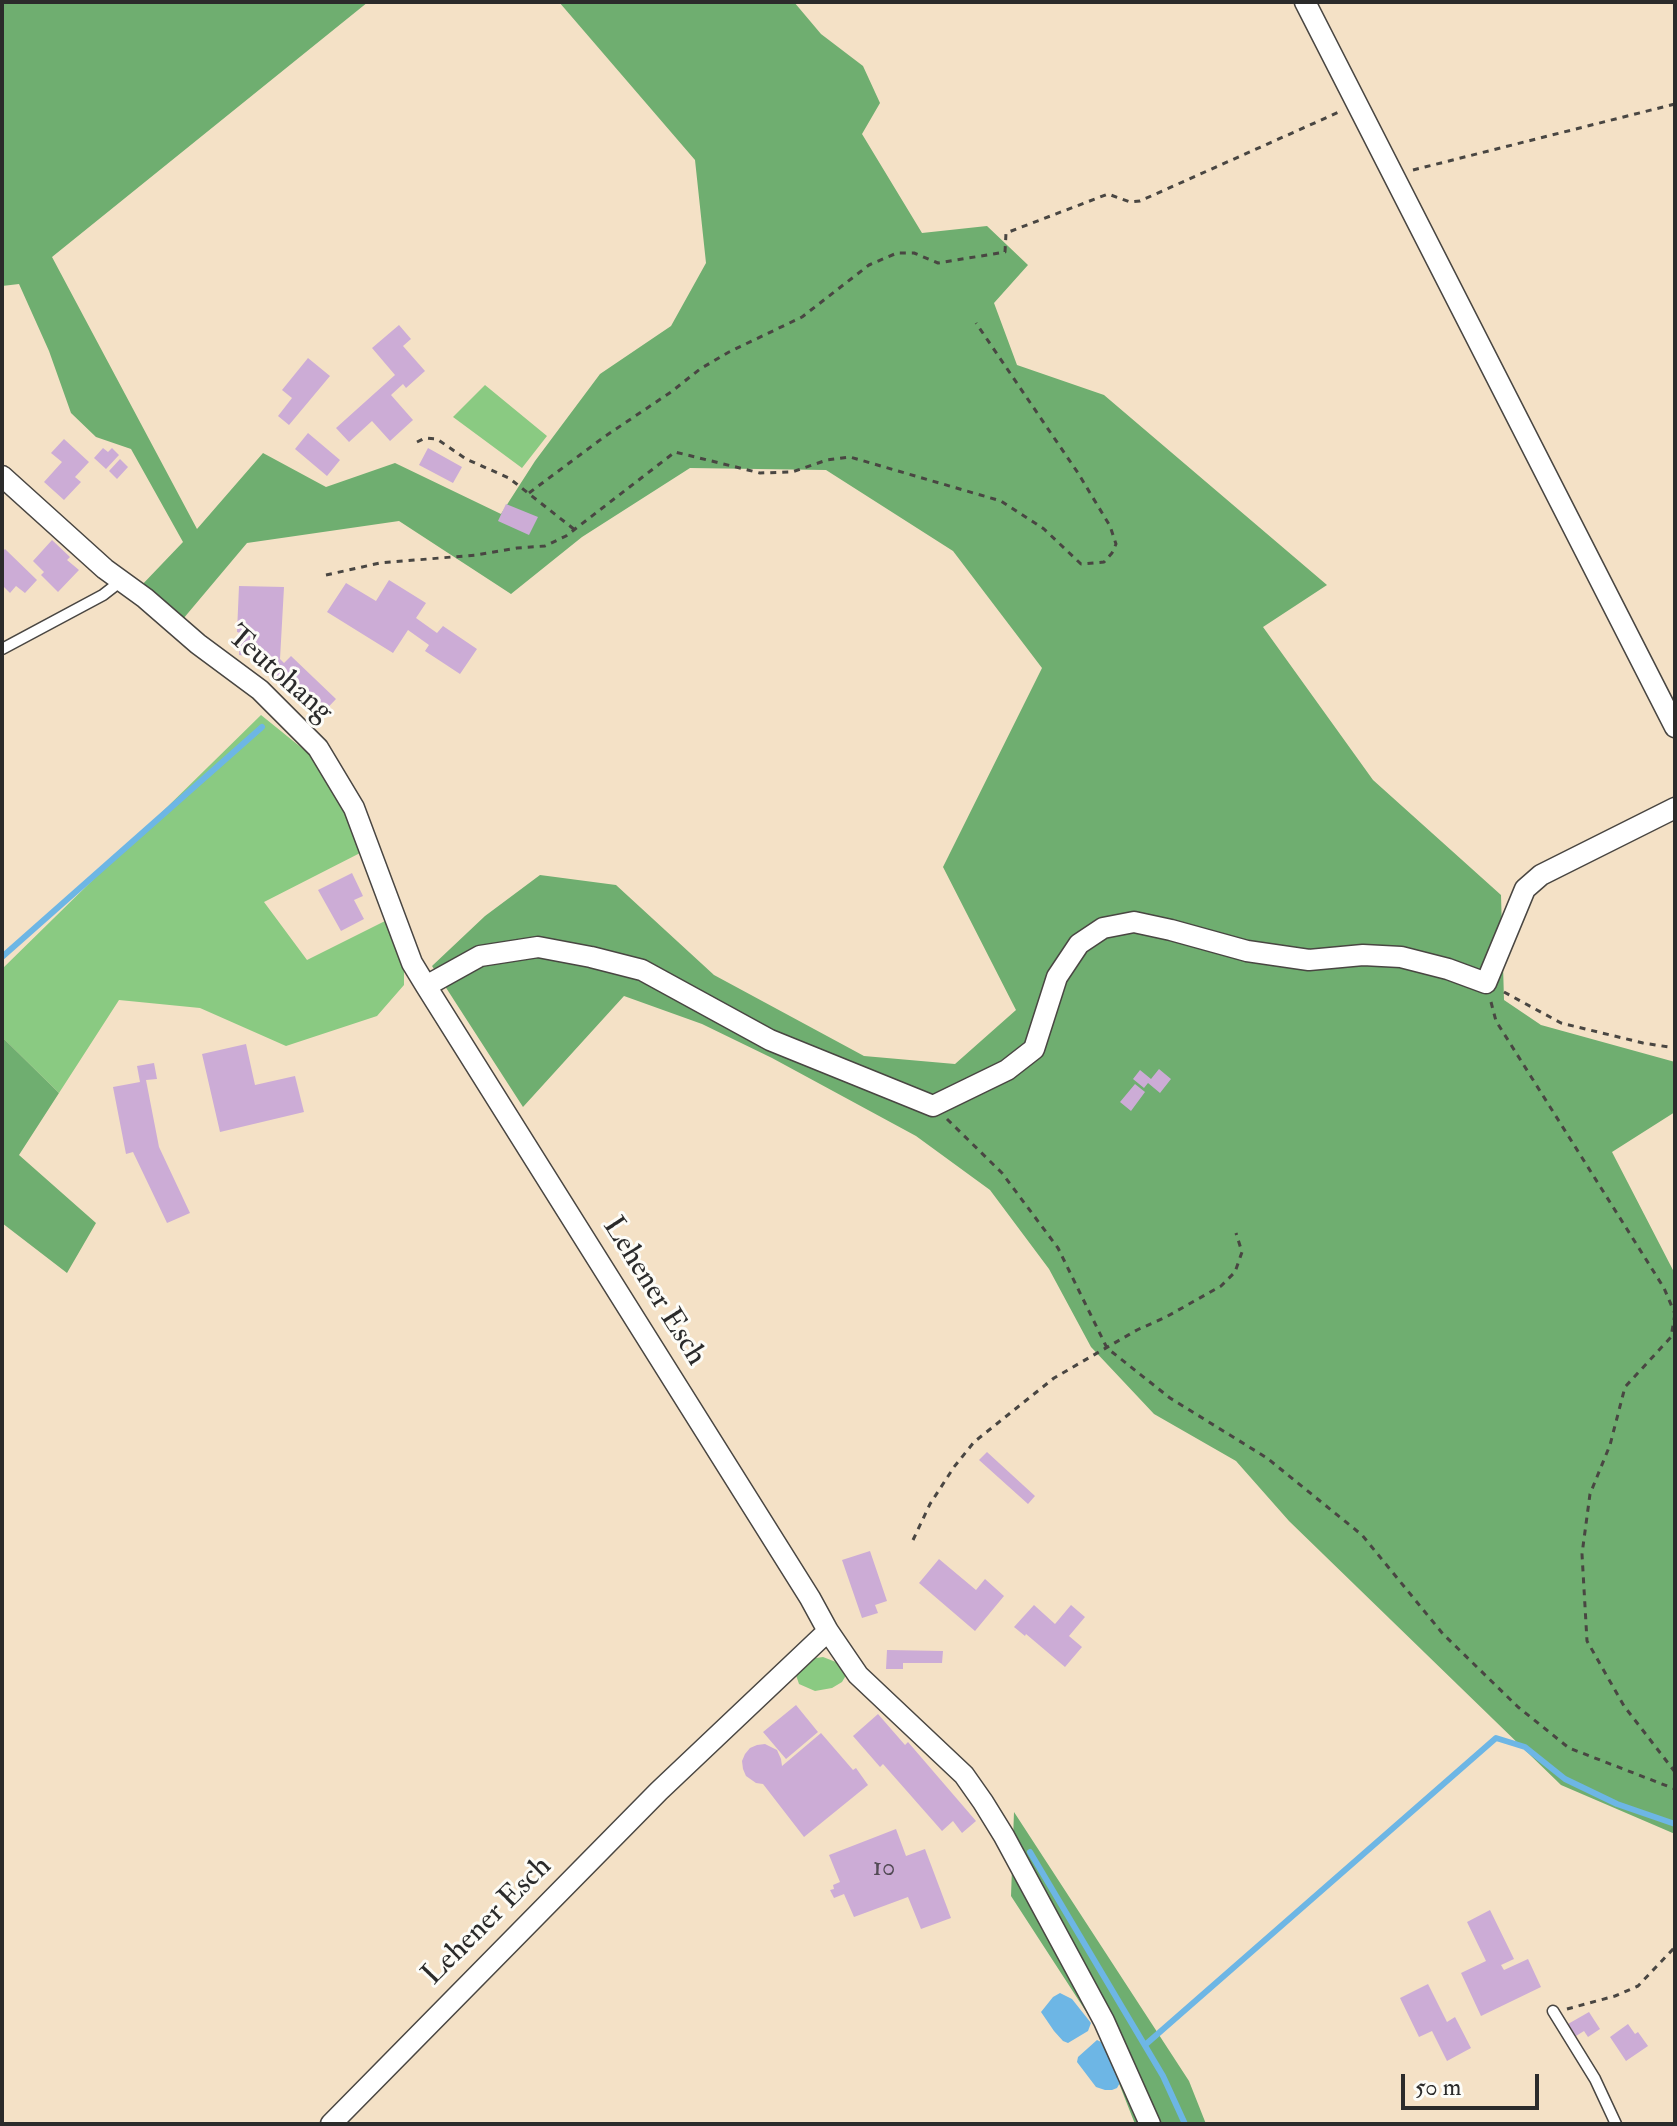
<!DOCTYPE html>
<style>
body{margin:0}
#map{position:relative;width:1677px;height:2126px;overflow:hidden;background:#f4e1c6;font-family:"IM FELL Double Pica",serif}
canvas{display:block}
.frame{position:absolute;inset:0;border:4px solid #2b2b2b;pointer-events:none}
.scale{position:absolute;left:1401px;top:2074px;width:138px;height:36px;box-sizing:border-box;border:4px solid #2b2b2b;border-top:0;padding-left:10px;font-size:24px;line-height:28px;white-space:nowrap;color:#2b2b2b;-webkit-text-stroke:6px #fdfcf7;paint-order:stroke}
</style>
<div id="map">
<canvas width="1677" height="2126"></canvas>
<div class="frame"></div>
<div class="scale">50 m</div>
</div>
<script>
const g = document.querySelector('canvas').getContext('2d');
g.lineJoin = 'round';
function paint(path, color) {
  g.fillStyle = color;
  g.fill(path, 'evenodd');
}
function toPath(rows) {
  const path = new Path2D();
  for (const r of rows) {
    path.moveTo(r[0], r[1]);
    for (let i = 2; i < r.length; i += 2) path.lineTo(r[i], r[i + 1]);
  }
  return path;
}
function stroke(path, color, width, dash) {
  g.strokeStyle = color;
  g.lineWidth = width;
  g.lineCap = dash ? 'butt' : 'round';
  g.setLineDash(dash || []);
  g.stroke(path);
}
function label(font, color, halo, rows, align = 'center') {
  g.font = font + ' "IM FELL Double Pica",serif';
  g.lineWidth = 6;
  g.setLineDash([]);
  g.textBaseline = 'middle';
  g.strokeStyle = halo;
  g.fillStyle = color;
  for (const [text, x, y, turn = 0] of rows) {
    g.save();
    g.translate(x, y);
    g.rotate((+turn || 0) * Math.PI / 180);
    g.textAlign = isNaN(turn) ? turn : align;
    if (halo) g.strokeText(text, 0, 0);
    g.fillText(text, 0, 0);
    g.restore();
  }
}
paint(toPath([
 [485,385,547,436,522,468,453,417],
 [261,715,313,757,346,810,364,851,264,902,307,960,389,919,404,965,404,985,377,1016,286,1046,200,1008,119,1000,59,1093,2,1037,2,969],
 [823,1657,841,1664,845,1672,845,1677,842,1682,832,1688,815,1691,799,1684,796,1675,809,1659]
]), '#8aca82');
paint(toPath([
 [2,2,368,2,52,257,197,529,263,453,326,487,395,463,501,514,535,461,600,374,671,326,706,263,695,160,559,2,794,2,821,34,863,66,880,103,862,134,922,233,987,226,1028,265,994,303,1017,365,1104,395,1327,585,1263,627,1373,780,1501,895,1504,1000,1541,1025,1675,1062,1675,1112,1612,1152,1675,1274,1675,1834,1561,1785,1289,1521,1236,1461,1154,1414,1091,1347,1049,1269,990,1190,916,1136,772,1058,702,1024,624,996,523,1107,432,966,485,916,540,875,616,885,714,975,864,1056,955,1064,1016,1010,943,867,1042,668,953,551,826,470,690,468,582,537,511,594,399,521,247,543,183,619,139,588,183,542,131,449,96,437,71,413,49,351,19,284,2,286],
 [2,1037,59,1093,19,1155,96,1223,67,1273,2,1223],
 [1014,1812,1189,2081,1206,2124,1135,2124,1098,2030,1011,1896]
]), '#6fae70');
paint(toPath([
 [1060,1993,1072,1999,1091,2023,1088,2031,1068,2043,1063,2041,1054,2031,1041,2012,1053,1997],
 [1097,2040,1101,2042,1121,2081,1117,2088,1112,2090,1105,2090,1096,2087,1077,2062,1078,2057]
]), '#6db6e5');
stroke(toPath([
 [2,957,262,727],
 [1030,1852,1163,2076,1185,2124],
 [1145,2045,1496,1738,1525,1747,1565,1779,1617,1804,1675,1824]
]), '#6db6e5', 6);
paint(toPath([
 [399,325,411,339,403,346,425,371,406,388,403,384,391,395,413,420,390,441,372,421,349,442,336,428,395,375,372,348],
 [308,358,330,376,289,425,278,416,292,398,282,390],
 [308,433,340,460,327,476,295,449],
 [64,439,89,462,75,477,81,482,64,500,44,482,62,462,51,453],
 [103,448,108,452,112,448,119,455,106,469,94,458],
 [428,448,462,467,453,483,419,465],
 [120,459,128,467,117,479,109,471],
 [506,504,538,517,529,535,498,521],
 [52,540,70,557,67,560,79,570,58,592,41,575,44,572,33,561],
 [5,549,37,580,25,593,16,586,10,593,2,585,2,552],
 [389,580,426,603,416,618,437,633,443,626,477,649,460,674,425,651,429,645,408,630,393,653,327,612,346,583,376,601],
 [239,586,284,587,280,659,284,663,291,656,336,699,318,718,266,670,277,659,239,655,240,633,237,632],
 [352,873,363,896,354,900,364,919,341,931,318,890],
 [246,1044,255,1085,295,1076,304,1112,220,1132,202,1054],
 [154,1063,157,1079,146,1080,159,1147,190,1213,167,1223,133,1152,126,1154,113,1087,140,1082,137,1066],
 [1159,1069,1171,1079,1160,1093,1148,1083,1144,1088,1133,1079,1140,1070,1151,1079],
 [1135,1084,1145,1092,1131,1111,1120,1102],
 [987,1452,1035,1496,1028,1504,979,1460],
 [870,1551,887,1601,875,1605,878,1613,862,1618,842,1560],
 [939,1559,976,1590,985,1579,1004,1596,975,1631,919,1583],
 [1034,1605,1055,1624,1071,1605,1085,1617,1069,1636,1082,1647,1065,1667,1026,1634,1025,1636,1014,1627],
 [887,1650,943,1651,942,1663,903,1663,903,1669,886,1669],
 [796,1705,818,1732,786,1759,763,1732],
 [878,1714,905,1745,908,1742,976,1821,962,1833,953,1821,942,1831,883,1764,880,1767,853,1736],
 [821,1733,853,1770,856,1768,868,1785,804,1837,763,1784,756,1783,746,1776,743,1769,742,1761,745,1754,750,1748,757,1745,765,1744,777,1750,781,1759,782,1766],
 [896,1829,906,1856,925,1849,951,1918,921,1929,908,1897,854,1917,844,1894,834,1898,830,1890,834,1889,833,1885,840,1882,829,1855],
 [1490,1910,1514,1959,1501,1965,1504,1970,1528,1959,1541,1987,1481,2016,1461,1973,1486,1961,1467,1922],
 [1428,1984,1447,2022,1455,2017,1471,2048,1447,2061,1432,2031,1419,2037,1400,1998],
 [1589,2012,1600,2029,1588,2037,1584,2031,1576,2036,1568,2024],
 [1628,2024,1635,2034,1638,2032,1648,2046,1626,2061,1610,2037]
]), '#ccacd6');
const lane = toPath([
 [2,649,103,595,121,581],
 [1553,2011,1595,2079,1616,2124]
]);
const street = toPath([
 [1305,2,1675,727],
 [2,476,105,569,145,598,198,644,260,690,318,748,354,808,412,963,426,986,810,1598,828,1631,858,1675,964,1775,983,1802,1004,1836,1104,2021,1150,2124],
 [426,986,480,956,538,947,591,957,642,970,770,1040,933,1106,1007,1070,1034,1049,1057,977,1079,944,1103,928,1134,922,1171,930,1247,951,1309,960,1363,955,1401,957,1448,969,1486,983,1525,889,1541,875,1675,808],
 [331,2124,659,1791,828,1631]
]);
stroke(lane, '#494642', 13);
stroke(street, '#494642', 23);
stroke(toPath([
 [1413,170,1675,104],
 [417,442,425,438,437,439,466,459,509,478,575,530],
 [529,493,604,437,671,392,700,369,729,352,802,317,869,265,897,253,914,253,938,263,1005,252,1006,233,1108,194,1130,202,1140,201,1339,112],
 [326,575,380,563,476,555,517,548,545,546,566,536,675,452,760,473,792,472,827,460,850,457,1001,501,1044,529,1081,564,1104,562,1112,553,1116,544,1110,526,1078,473,976,323],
 [1504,992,1561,1023,1643,1043,1675,1048],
 [1491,1002,1496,1021,1664,1288,1675,1314],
 [947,1119,1002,1173,1058,1248,1107,1348,1170,1398,1267,1458,1362,1535,1443,1634,1518,1707,1569,1748,1675,1789],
 [1675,1314,1671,1337,1625,1387,1610,1445,1590,1494,1582,1554,1587,1641,1624,1706,1675,1772],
 [913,1540,930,1504,954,1467,974,1442,1054,1378,1137,1330,1166,1317,1221,1286,1235,1272,1242,1252,1236,1233],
 [1567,2009,1615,1996,1638,1986,1675,1947]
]), '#494642', 3, [6, 6]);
stroke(lane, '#fff', 10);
stroke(street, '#fff', 20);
label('26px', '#534b56', null, [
 ["10",884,1869]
]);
label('30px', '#2b2b2b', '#fdfcf7', [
 ["Teutohang",279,675,41],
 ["Lehener Esch",653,1292,58],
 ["Lehener Esch",488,1922,-45]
]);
</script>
